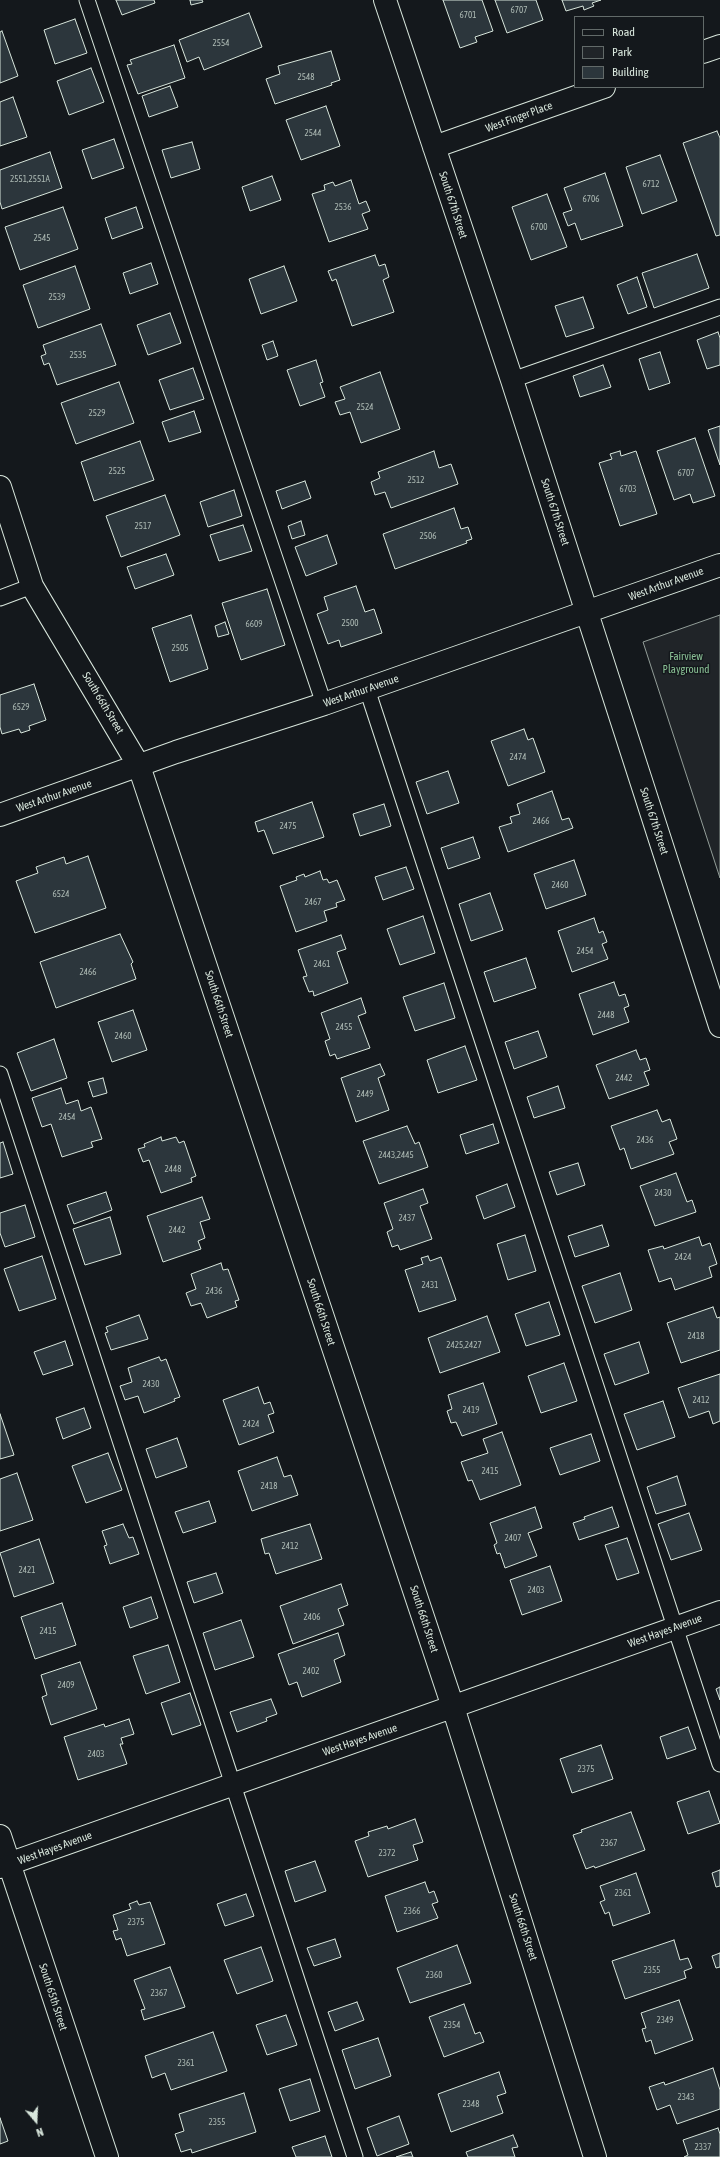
<!DOCTYPE html>
<style>
body{margin:0}
#map{position:relative;width:720px;height:2157px;overflow:hidden;background:#14181c;font-family:"Asap Condensed",sans-serif}
canvas{display:block}
.legend{position:absolute;left:574px;top:16px;width:130px;height:72px;box-sizing:border-box;background:#14181c;border:1px solid #626a69;margin:0;padding:5px 7px;list-style:none;font-size:12px;color:#d8e6dc}
.legend li{display:flex;align-items:center;gap:8px;height:20px}
.legend b{width:20px;border:1px solid #626a69}
.north{position:absolute;left:16px;top:2101px;width:40px;height:40px;-webkit-text-stroke:3px #14181c;paint-order:stroke;rotate:161deg;font-size:11px;font-weight:700;line-height:16px;text-align:center;color:#d8e6dc}
.north::after{content:'';display:block;margin:auto;width:14px;height:18px;background:#d8e6dc;clip-path:polygon(50% 0,100% 100%,50% 72%,0 100%)}
</style>
<div id="map">
<canvas width="720" height="2157"></canvas>
<ul class="legend">
<li><b style="height:5px;background:#14181c"></b>Road</li>
<li><b style="height:11px;background:#202428"></b>Park</li>
<li><b style="height:11px;background:#2c363c"></b>Building</li>
</ul>
<div class="north">N</div>
</div>
<script>
const g = document.querySelector('canvas').getContext('2d');
g.lineJoin = 'round';
function paint(path, color) {
  g.fillStyle = color;
  g.fill(path, 'evenodd');
}
function toPath(rows) {
  const path = new Path2D();
  for (const r of rows) {
    path.moveTo(r[0], r[1]);
    for (let i = 2; i < r.length; i += 2) path.lineTo(r[i], r[i + 1]);
  }
  return path;
}
function stroke(path, color, width, dash) {
  g.strokeStyle = color;
  g.lineWidth = width;
  g.lineCap = dash ? 'butt' : 'round';
  g.setLineDash(dash || []);
  g.stroke(path);
}
function label(font, color, halo, rows, align = 'center') {
  g.font = font + ' "Asap Condensed",sans-serif';
  g.lineWidth = 3;
  g.setLineDash([]);
  g.textBaseline = 'middle';
  g.strokeStyle = halo;
  g.fillStyle = color;
  for (const [text, x, y, turn = 0] of rows) {
    g.save();
    g.translate(x, y);
    g.rotate((+turn || 0) * Math.PI / 180);
    g.textAlign = isNaN(turn) ? turn : align;
    if (halo) g.strokeText(text, 0, 0);
    g.fillText(text, 0, 0);
    g.restore();
  }
}
const green = toPath([
 [720,615,720,878,643,642,720,615]
]);
paint(green, '#202428');
stroke(green, '#939e99', 1);
const building = toPath([
 [116,0,154,0,155,3,122,15,116,0],
 [190,0,202,0,203,2,191,5,190,0],
 [443,0,482,0,493,31,475,37,477,42,460,48,443,0],
 [495,0,536,0,543,20,507,33,495,0],
 [562,0,601,0,592,3,594,6,584,10,583,6,566,11,562,0],
 [249,13,262,47,204,70,199,57,187,62,179,40,249,13],
 [75,19,87,53,55,64,44,30,75,19],
 [2,31,18,76,0,83,0,32,2,31],
 [174,45,185,78,138,94,127,65,132,64,130,60,174,45],
 [331,51,340,80,331,83,332,85,275,104,266,79,280,74,278,66,331,51],
 [91,68,104,102,69,115,57,81,91,68],
 [170,86,178,107,149,117,142,96,170,86],
 [13,97,27,137,0,146,0,102,13,97],
 [326,106,340,146,301,160,286,120,326,106],
 [717,131,720,138,720,235,716,236,683,143,717,131],
 [114,139,124,168,92,179,82,150,114,139],
 [192,142,200,169,171,178,162,150,192,142],
 [50,152,62,188,2,209,0,202,0,170,50,152],
 [660,155,677,201,642,214,626,167,660,155],
 [605,173,623,226,581,240,575,223,568,226,563,213,572,210,564,188,605,173],
 [272,176,281,200,250,211,242,187,272,176],
 [351,180,359,204,366,201,370,211,362,214,368,229,329,242,312,194,325,190,324,185,333,182,335,186,351,180],
 [547,194,567,247,531,260,512,207,547,194],
 [63,207,78,249,20,270,5,227,63,207],
 [136,207,143,228,112,239,105,218,136,207],
 [697,254,709,288,654,308,642,273,697,254],
 [375,255,379,266,385,264,389,277,383,280,394,312,352,326,336,279,332,281,328,271,375,255],
 [151,263,158,284,130,294,123,273,151,263],
 [75,266,90,309,38,328,23,285,75,266],
 [284,266,297,301,261,314,249,279,284,266],
 [637,277,647,307,628,314,617,285,637,277],
 [583,297,594,328,566,337,555,306,583,297],
 [170,313,181,343,148,355,137,325,170,313],
 [101,324,116,365,57,385,49,363,44,365,41,356,46,354,43,345,101,324],
 [718,332,720,338,720,365,707,369,697,340,718,332],
 [273,341,278,356,267,360,262,345,273,341],
 [660,352,670,383,649,390,639,359,660,352],
 [316,360,323,382,320,383,325,397,300,406,287,370,316,360],
 [603,365,611,387,580,397,573,376,603,365],
 [193,368,204,399,170,410,159,380,193,368],
 [380,372,400,429,361,443,350,412,340,415,335,402,345,399,340,387,380,372],
 [119,382,134,423,76,444,61,403,119,382],
 [194,411,201,432,169,442,162,422,194,411],
 [720,426,720,465,708,430,720,426],
 [695,438,715,496,693,503,690,494,674,500,657,451,695,438],
 [140,441,154,480,94,501,81,462,140,441],
 [434,451,439,468,451,464,458,484,391,508,385,492,375,495,371,482,380,478,378,472,434,451],
 [620,451,621,456,636,451,657,514,620,526,599,463,612,459,610,454,620,451],
 [305,481,311,498,282,509,276,491,305,481],
 [234,490,242,516,208,527,200,502,234,490],
 [165,495,180,535,121,557,106,516,165,495],
 [454,508,461,529,468,527,472,539,466,541,467,543,395,569,383,534,454,508],
 [301,521,305,535,292,539,288,526,301,521],
 [243,525,252,551,219,561,210,535,243,525],
 [327,535,337,564,306,576,295,547,327,535],
 [166,554,174,575,135,589,127,567,166,554],
 [356,586,365,612,374,609,382,633,341,647,339,640,328,644,317,614,328,610,324,597,356,586],
 [267,589,285,645,241,660,222,603,267,589],
 [191,615,208,669,170,682,152,628,191,615],
 [225,622,229,634,218,637,215,626,225,622],
 [34,684,46,720,29,726,30,730,21,733,19,729,2,734,0,727,0,695,34,684],
 [524,729,528,740,533,738,545,772,508,786,491,741,524,729],
 [448,771,459,803,427,814,416,782,448,771],
 [552,791,562,820,569,818,573,828,508,852,499,827,512,823,510,817,520,814,517,804,552,791],
 [312,802,324,837,273,854,264,830,258,832,255,822,312,802],
 [384,804,391,826,360,836,353,814,384,804],
 [473,837,480,858,448,869,441,848,473,837],
 [88,856,106,908,35,933,16,881,38,873,36,867,64,857,66,864,88,856],
 [574,860,586,895,546,909,534,874,574,860],
 [406,867,414,889,383,900,375,877,406,867],
 [320,871,323,880,327,879,329,883,337,880,345,900,336,903,337,907,324,911,327,921,296,932,280,886,297,880,296,877,304,874,305,877,320,871],
 [490,893,503,930,471,941,459,904,490,893],
 [423,916,435,953,400,965,387,929,423,916],
 [594,918,599,933,603,931,607,942,602,944,608,959,572,972,558,931,594,918],
 [120,934,133,962,131,964,136,979,56,1008,40,962,120,934],
 [341,935,346,949,337,952,348,983,314,996,313,991,309,992,303,977,307,976,298,950,341,935],
 [526,958,536,988,494,1002,484,972,526,958],
 [614,982,619,996,625,994,629,1006,624,1008,629,1022,593,1035,579,994,614,982],
 [444,983,455,1018,415,1031,403,997,444,983],
 [361,998,366,1013,358,1016,370,1048,337,1059,335,1054,330,1056,325,1041,330,1039,321,1013,361,998],
 [133,1010,147,1050,112,1062,98,1022,133,1010],
 [538,1031,547,1057,514,1069,505,1042,538,1031],
 [54,1039,67,1078,31,1091,17,1053,54,1039],
 [465,1046,477,1080,438,1093,427,1060,465,1046],
 [636,1050,640,1060,646,1058,650,1070,644,1072,649,1085,609,1099,596,1065,636,1050],
 [380,1064,385,1075,378,1078,389,1110,356,1122,341,1078,380,1064],
 [103,1078,107,1093,93,1097,88,1082,103,1078],
 [558,1086,565,1108,534,1118,527,1097,558,1086],
 [61,1088,66,1104,78,1100,81,1111,91,1107,102,1139,91,1142,93,1147,62,1157,51,1124,42,1127,32,1098,61,1088],
 [657,1110,662,1122,670,1119,677,1139,669,1142,674,1154,631,1169,624,1148,620,1150,611,1126,657,1110],
 [493,1124,499,1143,466,1154,460,1135,493,1124],
 [407,1126,415,1144,419,1142,428,1167,379,1184,363,1141,407,1126],
 [161,1137,162,1141,176,1137,179,1143,184,1141,196,1176,191,1178,192,1182,161,1193,149,1160,143,1162,138,1149,145,1147,144,1144,161,1137],
 [3,1142,13,1174,0,1178,0,1143,3,1142],
 [578,1163,585,1185,557,1195,549,1172,578,1163],
 [676,1173,687,1202,692,1200,696,1212,655,1226,640,1186,676,1173],
 [507,1184,515,1207,484,1219,476,1196,507,1184],
 [423,1189,428,1203,420,1206,432,1239,400,1250,398,1245,392,1247,387,1232,393,1229,384,1203,423,1189],
 [106,1192,112,1210,74,1224,67,1205,106,1192],
 [202,1197,210,1219,200,1222,205,1238,198,1241,201,1249,163,1262,147,1216,202,1197],
 [25,1205,35,1237,5,1247,0,1233,0,1213,25,1205],
 [110,1217,121,1254,85,1265,73,1229,110,1217],
 [602,1225,609,1246,575,1257,568,1236,602,1225],
 [525,1235,536,1271,508,1280,497,1244,525,1235],
 [699,1237,702,1246,710,1243,717,1264,709,1267,712,1277,675,1290,671,1278,659,1282,648,1250,663,1246,664,1249,699,1237],
 [42,1256,56,1299,19,1311,4,1269,42,1256],
 [428,1256,430,1261,441,1257,456,1300,419,1312,405,1270,423,1264,421,1258,428,1256],
 [221,1263,223,1270,228,1269,239,1300,235,1301,237,1307,207,1318,201,1303,191,1306,186,1293,196,1289,191,1274,221,1263],
 [620,1273,632,1310,595,1323,582,1286,620,1273],
 [549,1302,560,1335,526,1346,515,1314,549,1302],
 [713,1307,717,1318,720,1317,720,1350,681,1363,667,1323,713,1307],
 [139,1315,148,1339,111,1350,105,1333,108,1332,106,1327,139,1315],
 [487,1316,500,1352,440,1373,428,1338,487,1316],
 [65,1341,73,1365,43,1375,34,1352,65,1341],
 [639,1342,649,1373,615,1385,604,1354,639,1342],
 [159,1357,161,1361,166,1359,180,1397,174,1399,175,1401,144,1413,138,1396,125,1400,120,1386,132,1382,128,1368,159,1357],
 [564,1363,577,1401,541,1413,528,1376,564,1363],
 [720,1374,720,1421,713,1424,709,1411,689,1418,678,1388,720,1374],
 [483,1383,497,1424,462,1436,456,1422,451,1423,447,1411,452,1409,448,1395,483,1383],
 [258,1387,264,1404,270,1402,274,1413,268,1415,274,1432,239,1445,223,1400,258,1387],
 [663,1401,675,1437,637,1450,624,1414,663,1401],
 [84,1408,91,1428,63,1439,56,1418,84,1408],
 [0,1414,14,1455,0,1459,0,1414],
 [502,1432,521,1485,480,1500,472,1480,468,1481,461,1462,488,1453,483,1439,502,1432],
 [591,1434,600,1461,560,1475,550,1448,591,1434],
 [177,1438,187,1467,156,1478,146,1449,177,1438],
 [108,1453,122,1490,86,1503,72,1466,108,1453],
 [277,1457,284,1477,291,1475,298,1495,252,1511,238,1471,277,1457],
 [17,1473,33,1520,0,1531,0,1479,17,1473],
 [677,1476,686,1505,656,1514,647,1487,677,1476],
 [209,1501,216,1522,183,1533,175,1512,209,1501],
 [535,1507,542,1528,528,1533,537,1556,505,1568,500,1553,497,1554,494,1545,497,1543,490,1523,535,1507],
 [612,1507,619,1527,579,1540,573,1523,585,1519,584,1517,612,1507],
 [689,1513,702,1550,671,1560,658,1524,689,1513],
 [123,1524,129,1538,133,1537,139,1554,110,1564,104,1546,107,1545,102,1531,123,1524],
 [310,1524,322,1559,276,1574,269,1553,265,1554,261,1539,310,1524],
 [627,1538,639,1573,617,1580,605,1545,627,1538],
 [39,1539,54,1583,14,1597,0,1553,39,1539],
 [550,1566,562,1601,522,1615,510,1580,550,1566],
 [216,1573,223,1593,194,1603,187,1582,216,1573],
 [341,1584,348,1605,338,1609,344,1625,293,1644,280,1606,341,1584],
 [151,1597,158,1618,130,1628,123,1607,151,1597],
 [62,1603,76,1645,35,1659,21,1617,62,1603],
 [241,1620,254,1657,215,1670,203,1633,241,1620],
 [338,1633,345,1655,334,1660,341,1682,302,1697,297,1682,289,1685,278,1654,338,1633],
 [168,1645,180,1682,146,1694,133,1656,168,1645],
 [80,1662,97,1709,51,1725,42,1697,47,1695,41,1675,80,1662],
 [720,1687,720,1700,716,1689,720,1687],
 [190,1693,201,1725,172,1735,161,1703,190,1693],
 [271,1699,277,1714,266,1718,267,1721,237,1732,230,1712,271,1699],
 [129,1719,134,1734,121,1738,123,1744,120,1744,127,1764,78,1780,64,1737,104,1724,105,1727,129,1719],
 [688,1727,696,1749,667,1759,660,1737,688,1727],
 [601,1745,613,1779,572,1793,560,1759,601,1745],
 [709,1791,720,1823,688,1834,677,1802,709,1791],
 [631,1812,645,1850,595,1868,594,1866,586,1869,573,1835,582,1832,581,1830,631,1812],
 [415,1819,423,1842,413,1845,418,1860,368,1877,355,1841,369,1836,368,1832,387,1826,388,1829,415,1819],
 [315,1861,326,1891,295,1902,285,1871,315,1861],
 [720,1870,720,1886,716,1887,712,1873,720,1870],
 [636,1873,650,1913,613,1926,609,1912,605,1914,600,1902,605,1900,600,1886,636,1873],
 [425,1882,429,1893,434,1891,438,1902,432,1904,438,1918,397,1932,385,1896,425,1882],
 [246,1894,254,1916,225,1926,217,1904,246,1894],
 [137,1901,139,1905,150,1902,165,1944,127,1956,121,1938,116,1940,113,1931,118,1930,113,1915,131,1909,129,1904,137,1901],
 [335,1939,341,1957,314,1966,307,1948,335,1939],
 [674,1940,680,1960,688,1958,692,1968,684,1971,686,1978,625,1999,612,1961,674,1940],
 [457,1945,471,1983,410,2003,397,1968,457,1945],
 [261,1947,273,1981,237,1994,224,1960,261,1947],
 [720,1953,720,1967,716,1968,712,1956,720,1953],
 [170,1967,185,2007,144,2020,141,2010,145,2009,134,1980,170,1967],
 [679,2000,693,2040,655,2054,651,2040,646,2042,642,2029,646,2028,641,2013,679,2000],
 [357,2002,364,2020,335,2031,328,2012,357,2002],
 [464,2004,475,2034,480,2032,484,2042,444,2057,429,2017,464,2004],
 [286,2015,297,2045,267,2055,256,2025,286,2015],
 [213,2032,227,2071,171,2090,165,2073,152,2078,145,2056,213,2032],
 [378,2038,391,2076,355,2089,342,2050,378,2038],
 [713,2068,720,2090,720,2109,677,2124,670,2105,657,2110,649,2087,664,2082,665,2085,713,2068],
 [499,2072,506,2093,497,2096,503,2113,451,2132,438,2094,499,2072],
 [310,2079,320,2111,290,2121,279,2089,310,2079],
 [244,2093,256,2132,192,2153,191,2149,181,2152,175,2134,184,2131,179,2114,244,2093],
 [399,2116,409,2144,377,2156,367,2128,399,2116],
 [0,2118,8,2141,0,2144,0,2118],
 [718,2128,720,2134,720,2157,684,2157,688,2155,683,2140,718,2128],
 [513,2135,518,2147,512,2148,515,2157,468,2157,466,2152,513,2135],
 [325,2136,332,2157,296,2157,292,2147,325,2136],
 [411,2152,413,2157,396,2157,411,2152]
]);
paint(building, '#2c363c');
stroke(building, '#d8e6dc', 1);
const lane = toPath([
 [87,0,324,704],
 [512,380,720,307],
 [0,598,32,586],
 [367,689,720,1764],
 [0,1074,355,2157]
]);
const street = toPath([
 [385,0,512,380,720,1026],
 [703,52,720,46],
 [434,147,604,87],
 [0,487,32,586,139,766,453,1707,595,2157],
 [0,815,176,752,324,704,720,565],
 [0,1836,107,2157],
 [0,1867,720,1612]
]);
stroke(lane, '#d8e6dc', 17);
stroke(street, '#d8e6dc', 24);
stroke(lane, '#14181c', 15);
stroke(street, '#14181c', 22);
label('9px', '#adbab4', null, [
 ["6707",519,10],
 ["6701",468,15],
 ["2554",221,43],
 ["2548",306,77],
 ["2544",313,133],
 ["2551,2551A",30,179],
 ["6712",651,184],
 ["6706",591,199],
 ["2536",343,207],
 ["6700",539,227],
 ["2545",42,238],
 ["2539",57,297],
 ["2535",78,355],
 ["2524",365,407],
 ["2529",97,413],
 ["2525",117,471],
 ["6707",686,473],
 ["2512",416,480],
 ["6703",628,489],
 ["2517",143,526],
 ["2506",428,536],
 ["2500",350,623],
 ["6609",254,624],
 ["2505",180,648],
 ["6529",21,707],
 ["2474",518,757],
 ["2466",541,821],
 ["2475",288,826],
 ["2460",560,885],
 ["6524",61,894],
 ["2467",313,902],
 ["2454",585,951],
 ["2461",322,964],
 ["2466",88,972],
 ["2448",606,1015],
 ["2455",344,1027],
 ["2460",123,1036],
 ["2442",624,1078],
 ["2449",365,1094],
 ["2454",67,1117],
 ["2436",645,1140],
 ["2443,2445",396,1155],
 ["2448",173,1169],
 ["2430",663,1193],
 ["2437",407,1218],
 ["2442",177,1230],
 ["2424",683,1257],
 ["2431",430,1285],
 ["2436",214,1291],
 ["2418",696,1336],
 ["2425,2427",464,1345],
 ["2430",151,1384],
 ["2412",701,1400],
 ["2419",471,1410],
 ["2424",251,1424],
 ["2415",490,1471],
 ["2418",269,1486],
 ["2407",513,1538],
 ["2412",290,1546],
 ["2421",27,1570],
 ["2403",536,1590],
 ["2406",312,1617],
 ["2415",48,1631],
 ["2402",311,1671],
 ["2409",66,1685],
 ["2403",96,1754],
 ["2375",586,1769],
 ["2367",609,1843],
 ["2372",387,1853],
 ["2361",623,1893],
 ["2366",412,1911],
 ["2375",136,1922],
 ["2355",652,1970],
 ["2360",434,1975],
 ["2367",159,1993],
 ["2349",665,2020],
 ["2354",452,2025],
 ["2361",186,2063],
 ["2343",686,2097],
 ["2348",471,2104],
 ["2355",217,2122],
 ["2337",703,2147]
]);
label('11px', '#d8e6dc', '#14181c', [
 ["West Finger Place",519,117,-20],
 ["South 67th Street",453,205,72],
 ["South 67th Street",555,512,72],
 ["West Arthur Avenue",666,584,-20],
 ["West Arthur Avenue",361,691,-19],
 ["South 66th Street",103,703,59],
 ["West Arthur Avenue",54,796,-19],
 ["South 67th Street",654,821,72],
 ["South 66th Street",219,1004,72],
 ["South 66th Street",321,1312,72],
 ["South 66th Street",424,1619,72],
 ["West Hayes Avenue",665,1631,-20],
 ["West Hayes Avenue",360,1740,-19],
 ["West Hayes Avenue",55,1848,-20],
 ["South 66th Street",523,1927,72],
 ["South 65th Street",53,1997,72]
]);
label('11px', '#8ac095', '#14181c', [
 ["Fairview",686,657],
 ["Playground",686,670]
]);
</script>
